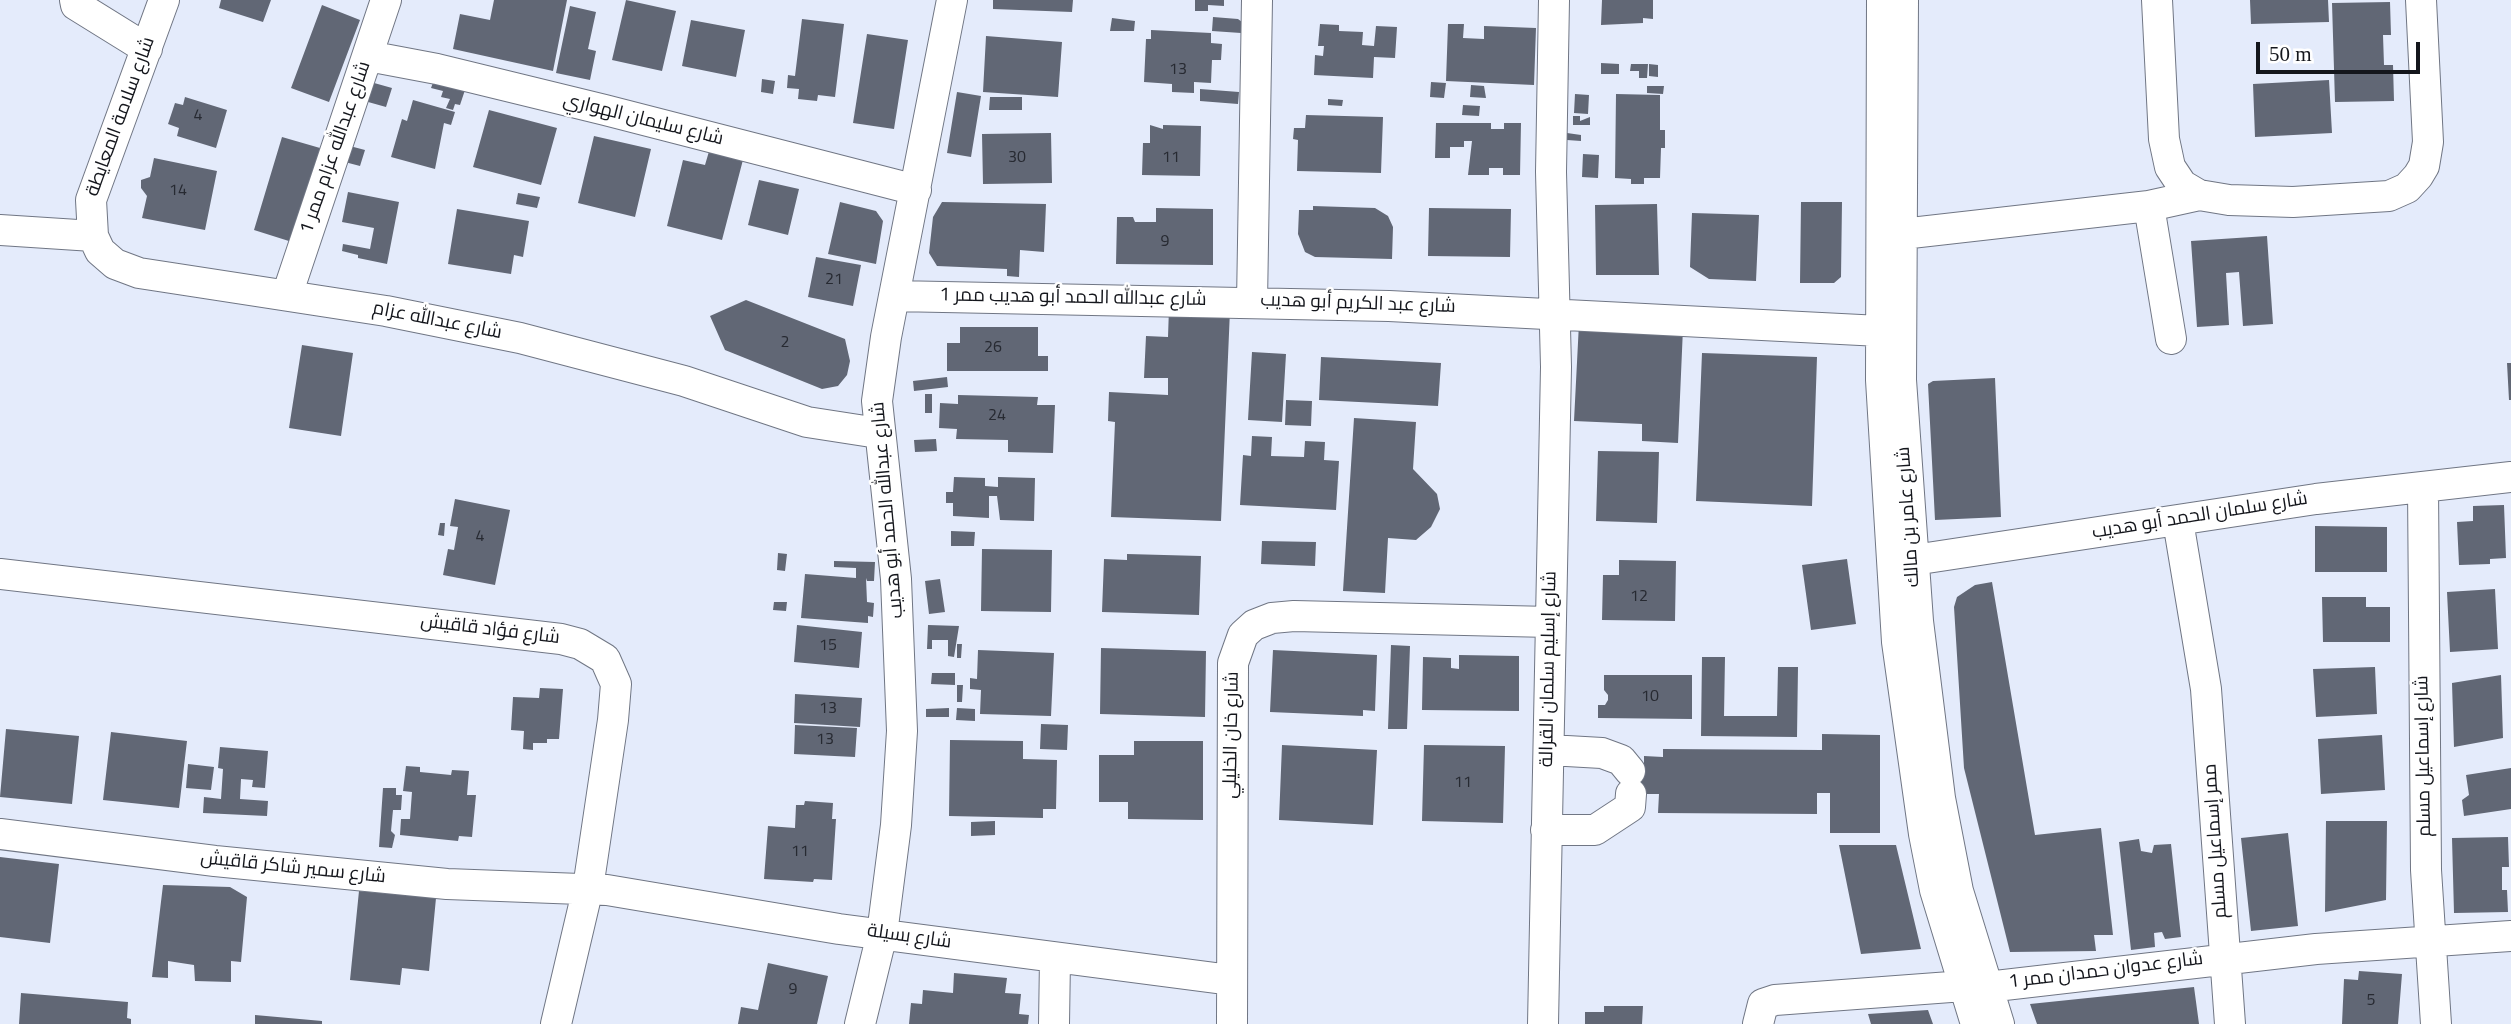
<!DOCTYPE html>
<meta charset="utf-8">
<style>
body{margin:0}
#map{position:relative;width:2511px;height:1024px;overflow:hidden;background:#e4ebfb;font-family:Georgia,serif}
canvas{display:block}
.scale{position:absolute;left:2256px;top:42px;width:164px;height:32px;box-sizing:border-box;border:4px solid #14161c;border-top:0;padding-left:9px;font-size:21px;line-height:24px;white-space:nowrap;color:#14161c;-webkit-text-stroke:5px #fff;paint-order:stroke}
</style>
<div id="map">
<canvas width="2511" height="1024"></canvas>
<div class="scale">50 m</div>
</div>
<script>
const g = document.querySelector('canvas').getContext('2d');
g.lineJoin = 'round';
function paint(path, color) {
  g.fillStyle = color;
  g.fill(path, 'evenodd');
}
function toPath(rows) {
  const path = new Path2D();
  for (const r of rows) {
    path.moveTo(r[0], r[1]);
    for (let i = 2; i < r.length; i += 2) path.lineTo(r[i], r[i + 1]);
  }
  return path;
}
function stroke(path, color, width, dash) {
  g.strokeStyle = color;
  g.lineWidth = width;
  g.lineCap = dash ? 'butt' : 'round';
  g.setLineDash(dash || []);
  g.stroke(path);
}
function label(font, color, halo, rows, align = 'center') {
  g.font = font + ' Georgia,Cairo,serif';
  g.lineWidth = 5;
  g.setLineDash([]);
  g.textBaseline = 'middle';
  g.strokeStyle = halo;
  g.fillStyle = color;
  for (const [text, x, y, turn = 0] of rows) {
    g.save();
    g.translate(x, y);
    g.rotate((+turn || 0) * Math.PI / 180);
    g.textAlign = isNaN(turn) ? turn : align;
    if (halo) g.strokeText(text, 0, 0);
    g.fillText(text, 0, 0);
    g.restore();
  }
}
paint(toPath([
 [221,0,271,0,263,22,219,8],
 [494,0,567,0,553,71,453,49,460,14,490,20],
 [626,0,676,11,662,71,612,60],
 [993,0,1073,0,1072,12,993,9],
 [1195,0,1224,0,1224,6,1208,5,1208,11,1195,11],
 [1602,0,1653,0,1653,19,1643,18,1643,23,1601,25],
 [2250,0,2328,0,2329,22,2251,24],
 [2390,2,2391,35,2383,35,2384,65,2393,65,2394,101,2335,102,2332,3],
 [322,5,360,20,329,102,291,88],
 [570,6,596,12,588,49,596,51,590,80,556,73],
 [1213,17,1238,19,1242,22,1241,33,1212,31],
 [1112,18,1135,21,1134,31,1110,31],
 [802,19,844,24,835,97,818,95,817,101,798,99,799,89,787,88,788,75,795,76],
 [691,20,745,30,736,77,682,66],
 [1320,24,1339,25,1339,31,1363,32,1362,45,1374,46,1376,26,1397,27,1395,58,1374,57,1373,78,1314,75,1315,55,1323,56,1324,46,1318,46],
 [1448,24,1464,24,1463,38,1484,39,1484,26,1536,28,1534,85,1446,81],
 [1151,30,1211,33,1211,43,1222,44,1221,60,1212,60,1211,83,1194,82,1194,93,1172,92,1172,84,1144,82,1146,39,1151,39],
 [867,34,908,40,894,129,853,123],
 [986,36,1062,42,1058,97,983,92],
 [1601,63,1619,64,1619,74,1601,74],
 [1631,64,1648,64,1647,78,1639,78,1639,71,1630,71],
 [1649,64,1658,65,1658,77,1649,76],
 [435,77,466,87,460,105,455,104,453,110,446,108,450,99,441,97,443,91,431,88],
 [762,79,775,81,773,94,761,92],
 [2329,80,2332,133,2255,137,2253,84],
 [367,81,392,88,386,107,361,100],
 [1431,82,1446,83,1444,98,1430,97],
 [1471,85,1484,86,1486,98,1470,97],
 [1647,86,1664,86,1663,94,1647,93],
 [1200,89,1239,92,1238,104,1200,101],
 [957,92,981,96,971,157,947,153],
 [1575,94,1589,95,1588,114,1574,113],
 [1616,94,1660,95,1660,130,1665,130,1665,148,1661,148,1660,178,1644,178,1644,184,1631,184,1631,179,1615,178],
 [185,97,227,110,216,148,177,136,179,128,168,124,175,103,183,105],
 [990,97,1022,97,1022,110,989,110],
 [1328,99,1343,100,1342,106,1328,105],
 [413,100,455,112,451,125,444,123,435,169,391,157,402,119,407,121],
 [1463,105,1480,106,1479,116,1462,115],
 [489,110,557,128,541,185,473,167],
 [1306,115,1383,117,1381,173,1297,171,1298,140,1293,139,1294,128,1305,128],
 [1573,116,1580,116,1580,121,1590,117,1590,125,1573,125],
 [1436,123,1491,123,1491,129,1504,129,1504,123,1521,123,1520,175,1503,175,1503,168,1489,168,1489,175,1468,175,1472,141,1464,141,1464,147,1450,147,1450,158,1435,158],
 [1150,125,1163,129,1163,125,1201,126,1200,176,1142,175,1143,143,1150,143],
 [1051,133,1052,183,983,184,982,134],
 [1567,133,1581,135,1581,141,1567,140],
 [594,136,651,149,635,217,578,203],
 [282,137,320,148,292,242,254,230],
 [346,145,365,150,360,166,341,161],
 [710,148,744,156,722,240,667,226,683,160,705,165],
 [1583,154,1599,155,1598,178,1582,177],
 [154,158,217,171,205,230,142,218,147,196,141,188,141,180,150,177],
 [759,180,799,189,788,235,748,225],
 [348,192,399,202,387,264,358,258,358,255,342,251,343,244,370,249,374,228,342,222],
 [518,193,540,197,537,208,516,204],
 [840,202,876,211,883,221,876,264,828,254],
 [942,202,1046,204,1044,252,1020,250,1019,277,1007,276,1007,269,937,266,929,253,933,217],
 [1801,202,1842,202,1841,277,1834,283,1800,283],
 [1657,204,1659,275,1596,275,1595,205],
 [1313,206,1375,208,1388,216,1393,227,1392,259,1315,257,1305,252,1298,234,1299,210,1313,210],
 [1156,208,1213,209,1213,265,1116,264,1117,217,1133,217,1135,222,1156,222],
 [1429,208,1511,209,1510,257,1428,256],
 [457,209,529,221,523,257,514,255,511,274,448,264],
 [1692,213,1759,215,1756,281,1709,279,1690,267],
 [2267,236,2273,324,2243,326,2239,272,2226,273,2229,325,2197,327,2191,241],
 [816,257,861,265,853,306,808,297],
 [746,300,845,339,850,361,847,375,838,386,822,389,725,350,710,316],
 [1169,308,1230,310,1221,521,1111,517,1115,422,1108,421,1109,392,1168,395,1168,378,1144,378,1146,336,1168,337],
 [1579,323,1683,328,1678,443,1642,441,1642,424,1574,421],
 [960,327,1038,327,1038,356,1048,356,1048,371,947,371,947,343,960,343],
 [302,345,353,353,341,436,289,428],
 [1252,352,1286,354,1282,422,1248,420],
 [1702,353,1817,357,1812,506,1696,501],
 [1321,357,1441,363,1438,406,1319,400],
 [2507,363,2511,363,2511,400,2509,400],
 [947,377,948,387,914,391,913,381],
 [1995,378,2001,517,1935,520,1928,384,1933,381],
 [925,394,932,394,932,413,925,413],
 [958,395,1038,397,1037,405,1055,405,1053,453,1008,452,1008,440,956,439,957,429,939,428,940,403,958,404],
 [1286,400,1312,401,1311,426,1285,425],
 [1354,418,1416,422,1413,469,1437,494,1440,509,1431,527,1416,540,1388,538,1385,593,1343,591],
 [1252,436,1272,437,1271,456,1304,457,1305,441,1325,442,1324,460,1339,461,1336,510,1240,505,1243,455,1251,456],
 [936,439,937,451,915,452,914,440],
 [1598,451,1659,452,1657,523,1596,521],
 [954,477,985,478,985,486,998,487,998,477,1035,478,1034,521,1000,520,997,496,989,496,989,518,953,516,953,503,946,503,946,492,953,492],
 [455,499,510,510,495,585,443,575,448,549,454,550,458,527,450,526],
 [2504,505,2506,558,2490,559,2490,564,2459,565,2457,522,2473,521,2473,506],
 [440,523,445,523,444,536,438,535],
 [2315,526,2387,527,2387,572,2315,572],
 [951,531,975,532,974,546,951,546],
 [1262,541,1316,542,1315,566,1261,564],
 [982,549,1052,550,1051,612,981,611],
 [778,553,787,554,785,571,777,570],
 [1127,554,1201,556,1199,615,1102,612,1104,559,1127,560],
 [1847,559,1856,624,1811,630,1802,565],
 [1619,560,1676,561,1675,621,1602,620,1603,575,1619,575],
 [834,561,875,562,874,581,867,581,866,578,867,602,874,603,873,617,868,616,868,623,801,618,805,574,856,578,856,568,834,567],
 [940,579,945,612,929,614,925,581],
 [1992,582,2035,835,2101,828,2113,935,2094,935,2096,951,2010,952,1964,768,1954,607,1957,597,1975,585],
 [2495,589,2498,649,2450,652,2447,592],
 [2322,597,2366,597,2366,607,2390,607,2390,642,2323,642],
 [774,602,787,602,786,611,773,610],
 [797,625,862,632,859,668,794,662],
 [928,625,959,626,954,657,948,656,948,640,932,640,932,649,927,649],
 [957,644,962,644,961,658,957,658],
 [1391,645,1410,646,1407,729,1388,729],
 [1101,648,1206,651,1205,717,1100,714],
 [978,650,1054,653,1051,716,980,714,981,690,970,689,970,678,977,679],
 [1273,650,1377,655,1375,711,1363,710,1363,716,1270,712],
 [1459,655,1519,656,1519,711,1422,710,1423,657,1451,658,1451,668,1459,669],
 [1702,657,1725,657,1724,716,1777,716,1778,667,1798,667,1797,737,1701,736],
 [2375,667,2377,714,2316,717,2313,669],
 [932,673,955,673,955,685,931,684],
 [1604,675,1692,675,1692,719,1598,718,1598,705,1605,705,1608,700,1608,695,1604,690],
 [2501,675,2503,738,2454,747,2452,683],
 [957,685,963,685,962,702,957,702],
 [540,688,563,689,559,739,547,739,547,743,533,743,533,750,523,749,524,731,511,730,513,697,539,698],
 [795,694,862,698,860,727,794,723],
 [949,708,949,717,926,717,926,709],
 [957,708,975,709,975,721,956,720],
 [1041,724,1068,725,1067,750,1040,749],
 [795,725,857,728,855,757,794,754],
 [6,729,79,736,72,804,0,797],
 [111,732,187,741,179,808,103,800],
 [1822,734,1880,735,1880,833,1830,833,1830,793,1817,793,1817,814,1658,813,1659,794,1621,794,1622,771,1644,771,1644,756,1663,757,1663,749,1822,750],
 [2382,735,2385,790,2321,794,2318,739],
 [950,740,1023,741,1023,759,1057,760,1056,809,1043,809,1043,818,949,816],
 [1134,741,1203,741,1203,820,1128,819,1128,802,1099,802,1099,755,1134,755],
 [1282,745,1377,750,1373,825,1279,820],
 [1424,745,1505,746,1503,823,1422,821],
 [220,747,268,751,265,788,252,787,253,780,241,779,240,799,268,801,267,816,203,813,204,797,221,799,223,769,218,768],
 [188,764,214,767,211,790,186,788],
 [406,766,420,767,420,772,451,775,452,770,469,771,467,795,476,795,472,837,459,836,458,841,400,835,401,819,410,819,412,792,403,791],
 [2511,768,2511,809,2464,816,2462,800,2469,795,2466,775],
 [383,788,396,788,396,795,402,795,401,810,393,810,391,831,395,835,392,848,379,847],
 [805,801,833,803,832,819,836,819,832,880,814,879,813,882,764,879,768,826,795,828,796,805,804,805],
 [995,821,995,835,971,836,971,822],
 [2326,821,2387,821,2386,900,2325,912],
 [2288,833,2298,926,2251,931,2241,838],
 [2508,837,2509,867,2502,867,2502,890,2507,890,2508,912,2454,913,2452,838],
 [2139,839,2141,851,2152,853,2154,845,2171,844,2181,937,2165,939,2162,932,2154,933,2155,947,2131,950,2119,842],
 [1839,845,1896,845,1921,949,1861,954],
 [0,857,59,864,50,943,0,937],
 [163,885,230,887,247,897,241,962,231,961,231,982,195,981,194,965,168,961,168,978,152,977],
 [359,891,436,898,429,971,402,968,400,985,350,980],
 [768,963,828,976,817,1024,738,1024,741,1007,758,1010],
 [2359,971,2402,974,2398,1024,2342,1024,2344,979,2358,980],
 [954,973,1007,978,1005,993,1021,994,1019,1014,1029,1015,1028,1024,909,1024,911,1003,922,1004,923,990,953,993],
 [2194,987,2199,1024,2037,1024,2030,1004],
 [21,993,128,1002,127,1018,131,1019,131,1024,19,1024],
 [1604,1006,1643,1006,1642,1024,1585,1024,1585,1012,1604,1012],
 [1928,1010,1933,1024,1871,1024,1868,1014],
 [255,1015,322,1021,322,1024,255,1024]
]), '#616775');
const minor = toPath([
 [75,0,76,5,147,49],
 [164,0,91,200,93,236,100,251,115,264,139,273,386,311,520,338,684,381,807,422,878,433],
 [1882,0,1881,380,1897,642,1924,834,1935,890,1976,1024],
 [1903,0,1901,380,1918,621,1940,798,1958,891,1999,1024],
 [2157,0,2164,139,2170,167,2182,185,2199,195,2229,200,2293,202,2389,196,2407,188,2418,176,2424,166,2428,142,2421,0],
 [368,56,437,69,605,110,916,190],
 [2149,206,2171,339],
 [0,230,93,236],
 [1902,234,2149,206,2199,195],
 [287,295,386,0],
 [894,296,1389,306,1880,331],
 [1252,303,1257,0],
 [2423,487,2426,870,2436,1024],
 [2178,521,2206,689,2230,1024],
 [1894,563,2316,499,2511,477],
 [0,574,561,639,580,644,605,659,616,684,613,720,588,888,556,1024],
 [1549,750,1602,753,1621,760,1630,771],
 [1546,830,1595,830,1630,807,1631,794],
 [0,834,215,861,447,884,607,890,839,929,1231,980],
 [1987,987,2316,949,2511,936],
 [860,1024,882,934,896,825,902,731,896,579,877,401,886,337,952,0],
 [1054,1024,1055,959],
 [1232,1024,1233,663,1243,635,1254,625,1272,618,1294,616,1550,622],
 [1543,1024,1556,367,1551,172,1554,0],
 [1758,1024,1763,1004,1775,1000,1964,986]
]);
stroke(minor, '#707684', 32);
stroke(minor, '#fff', 30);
label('16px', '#272a32', null, [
 ["13",1178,71],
 ["4",198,117],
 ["30",1017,159],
 ["11",1171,159],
 ["14",178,192],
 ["9",1165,243],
 ["21",834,281],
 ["2",785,344],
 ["26",993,349],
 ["24",997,417],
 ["4",480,538],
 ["12",1639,598],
 ["15",828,647],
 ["10",1650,698],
 ["13",828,710],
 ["13",825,741],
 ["11",1463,784],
 ["11",800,853],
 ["9",793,991],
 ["5",2371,1002]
]);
label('19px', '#14161c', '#fff', [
 ["شارع سلامة المعايطة",122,117,-70],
 ["شارع سليمان الهواري",643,121,14],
 ["شارع عبدالله عزام ممر 1",337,148,-71],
 ["شارع عبدالله الحمد أبو هديب ممر 1",1073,299,1],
 ["شارع عبد الكريم أبو هديب",1358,305,2],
 ["شارع عبدالله عزام",437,322,11],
 ["شارع عبدالله الحمد أبو هديب",889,510,-95],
 ["شارع عامر بن مالك",1910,517,-94],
 ["شارع سلمان الحمد أبو هديب",2200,517,-9],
 ["شارع فؤاد قاقيش",490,631,7],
 ["شارع إسليم سلمان القرالة",1550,669,-89],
 ["شارع خان الخليلي",1233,735,-89],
 ["شارع إسماعيل مسلم",2425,756,-91],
 ["ممر إسماعيل مسلم",2217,841,-94],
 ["شارع سمير شاكر قاقيش",293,869,6],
 ["شارع بسيلة",909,938,8],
 ["شارع عدوان حمدان ممر 1",2106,972,-7]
]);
</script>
